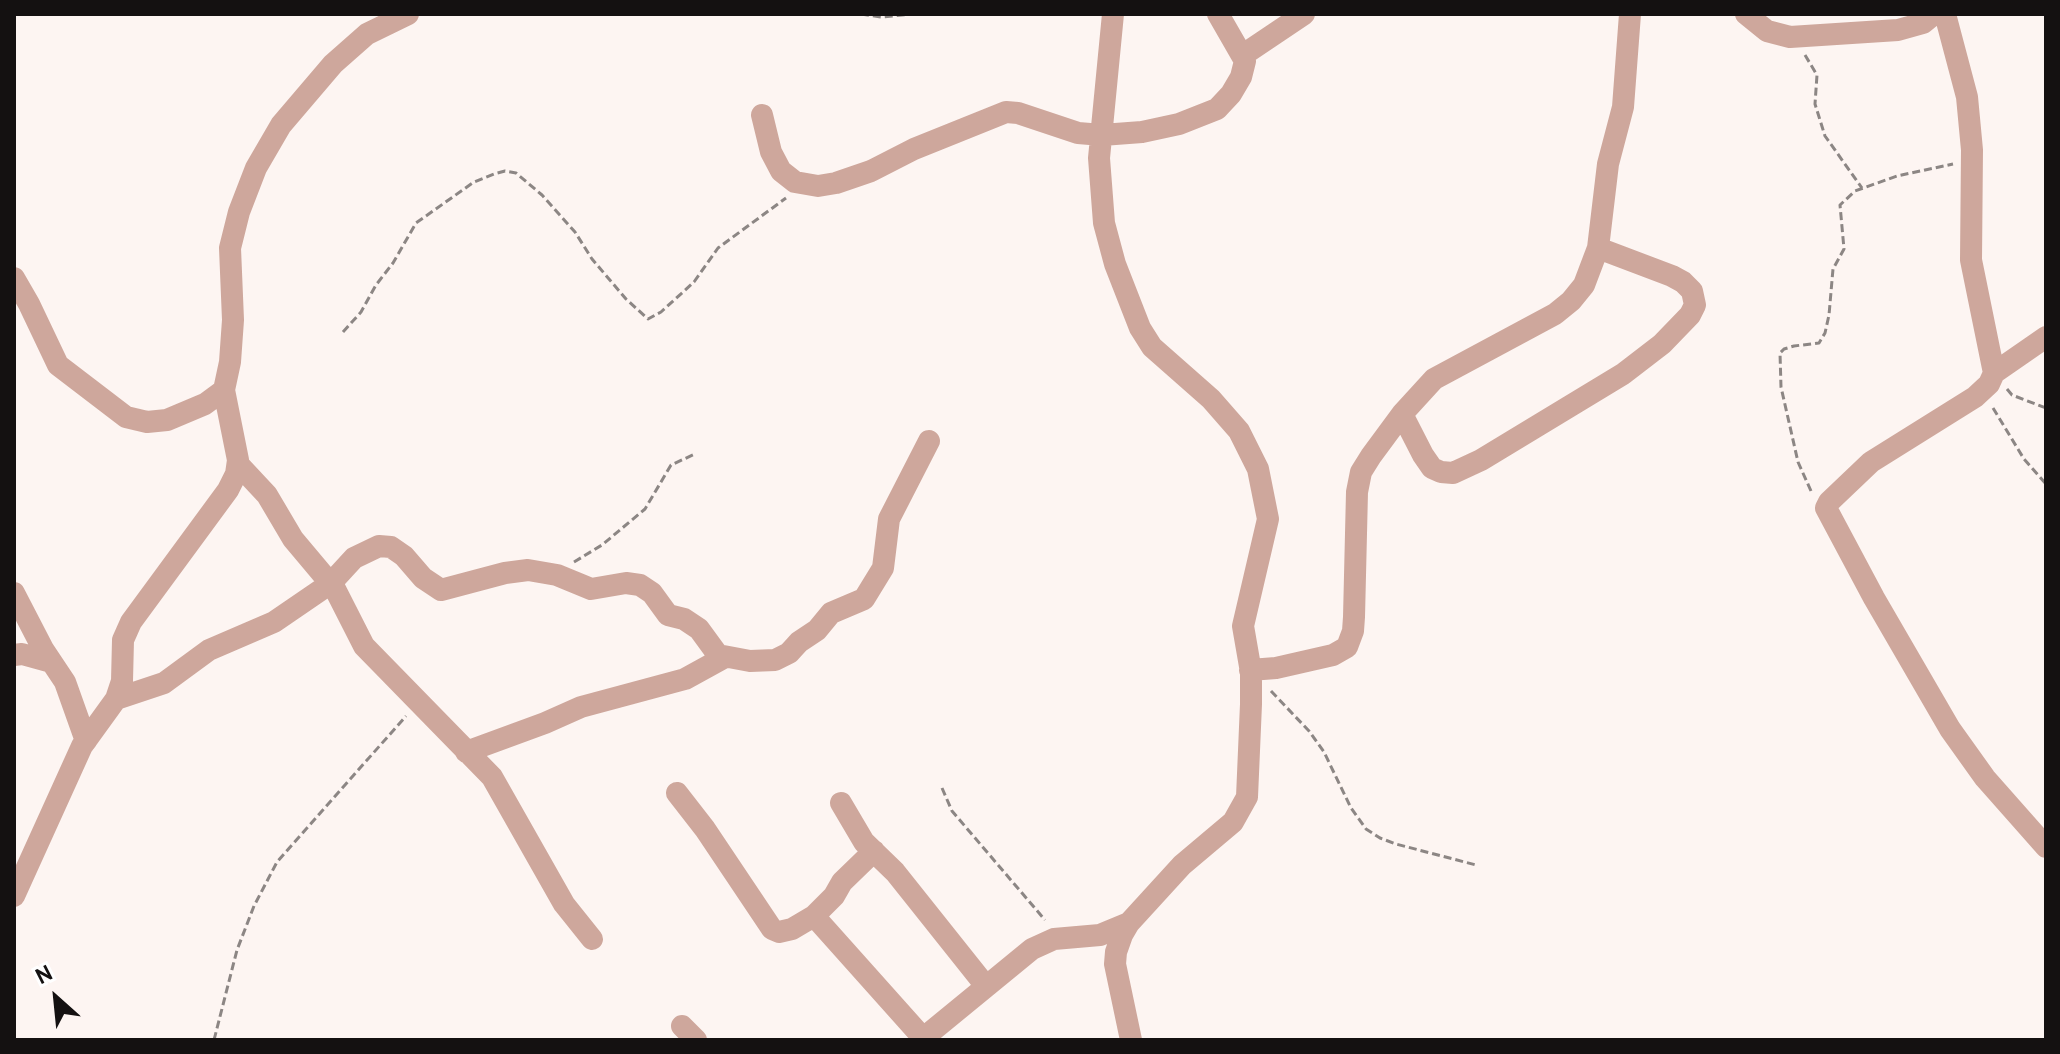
<!DOCTYPE html>
<style>
body{margin:0}
#map{position:relative;width:2060px;height:1054px;overflow:hidden;background:#fdf5f2;font-family:Overpass,sans-serif}
canvas{display:block}
.frame{position:absolute;inset:0;border:16px solid #141111;pointer-events:none}
.north{position:absolute;left:16px;top:958px;width:80px;height:80px;-webkit-text-stroke:6px #fff;paint-order:stroke;rotate:333deg;font-size:22px;font-weight:700;line-height:32px;text-align:center;color:#141111}
.north::after{content:'';display:block;margin:auto;width:28px;height:36px;background:#141111;clip-path:polygon(50% 0,100% 100%,50% 72%,0 100%)}
</style>
<div id="map">
<canvas width="2060" height="1054"></canvas>
<div class="frame"></div>
<div class="north">N</div>
</div>
<script>
const g = document.querySelector('canvas').getContext('2d');
g.lineJoin = 'round';
function toPath(rows) {
  const path = new Path2D();
  for (const r of rows) {
    path.moveTo(r[0], r[1]);
    for (let i = 2; i < r.length; i += 2) path.lineTo(r[i], r[i + 1]);
  }
  return path;
}
function stroke(path, color, width, dash) {
  g.strokeStyle = color;
  g.lineWidth = width;
  g.lineCap = dash ? 'butt' : 'round';
  g.setLineDash(dash || []);
  g.stroke(path);
}
stroke(toPath([
 [861,14,881,17,914,14],
 [1805,55,1817,75,1815,104,1825,136,1862,188],
 [343,332,361,312,376,285,393,263,416,223,474,182,494,174,505,171,516,173,542,195,575,232,592,259,626,299,648,319,661,312,694,282,718,248,786,198],
 [2007,389,2012,395,2046,408],
 [1993,408,2024,459,2046,484],
 [1811,491,1798,462,1781,387,1780,353,1784,349,1794,346,1819,343,1825,333,1829,315,1833,269,1844,249,1840,205,1855,191,1897,176,1953,164],
 [574,562,602,545,645,509,671,465,695,454],
 [1271,691,1309,731,1324,752,1351,808,1366,829,1380,838,1396,844,1476,865],
 [942,788,952,811,1045,920],
 [214,1040,237,950,254,906,277,862,406,716]
]), '#8c8684', 3, [8, 4]);
stroke(toPath([
 [1113,14,1099,158,1104,223,1115,264,1140,328,1152,347,1211,399,1239,431,1258,469,1268,519,1243,626,1251,672,1251,704,1247,797,1233,822,1182,865,1129,923,1122,935,1116,952,1115,964,1131,1040],
 [1746,14,1767,31,1790,37,1898,30,1923,23,1934,14],
 [1945,14,1967,97,1972,150,1971,260,1994,373,1989,384,1975,397,1871,462,1829,502,1826,508,1874,598,1950,729,1985,778,2046,847],
 [1243,55,1304,14],
 [762,115,771,152,781,171,795,182,818,186,836,183,871,171,914,149,1006,112,1018,113,1078,133,1102,135,1142,132,1179,124,1217,109,1231,94,1241,77,1245,61,1218,14],
 [14,278,29,304,58,365,126,417,147,422,167,420,205,404,224,390],
 [1994,373,2046,337],
 [1402,414,1423,455,1432,468,1441,472,1453,473,1481,460,1623,374,1662,344,1690,315,1695,305,1692,291,1683,282,1672,276,1598,248],
 [239,465,267,495,293,539,335,589,364,646,492,777,564,904,592,939],
 [14,593,43,649,65,682,86,741],
 [14,655,22,654,51,662],
 [1250,670,1276,668,1333,655,1347,647,1353,631,1354,617,1357,492,1361,472,1371,456,1402,414,1434,379,1555,314,1571,301,1584,285,1598,248,1608,164,1623,107,1630,14],
 [116,699,164,683,209,650,274,622,331,583,354,558,379,546,391,547,404,556,423,578,441,590,505,573,528,570,557,575,591,589,626,583,640,585,652,593,668,615,684,619,699,629,718,655,750,661,775,660,789,653,799,642,817,630,831,613,864,599,883,568,889,519,929,441],
 [466,752,545,723,581,707,685,679,725,657],
 [677,793,705,829,772,929,779,932,792,929,814,916,834,896,842,882,874,851],
 [841,803,864,842,895,872,985,985],
 [14,896,82,746,116,699,122,681,123,640,131,622,228,490,236,474,238,460,224,390,230,362,233,320,230,248,239,212,256,168,281,125,333,64,367,34,408,14],
 [814,916,923,1038],
 [682,1026,696,1040],
 [921,1040,1032,949,1054,939,1100,935,1129,923]
]), '#cea79c', 22);
</script>
